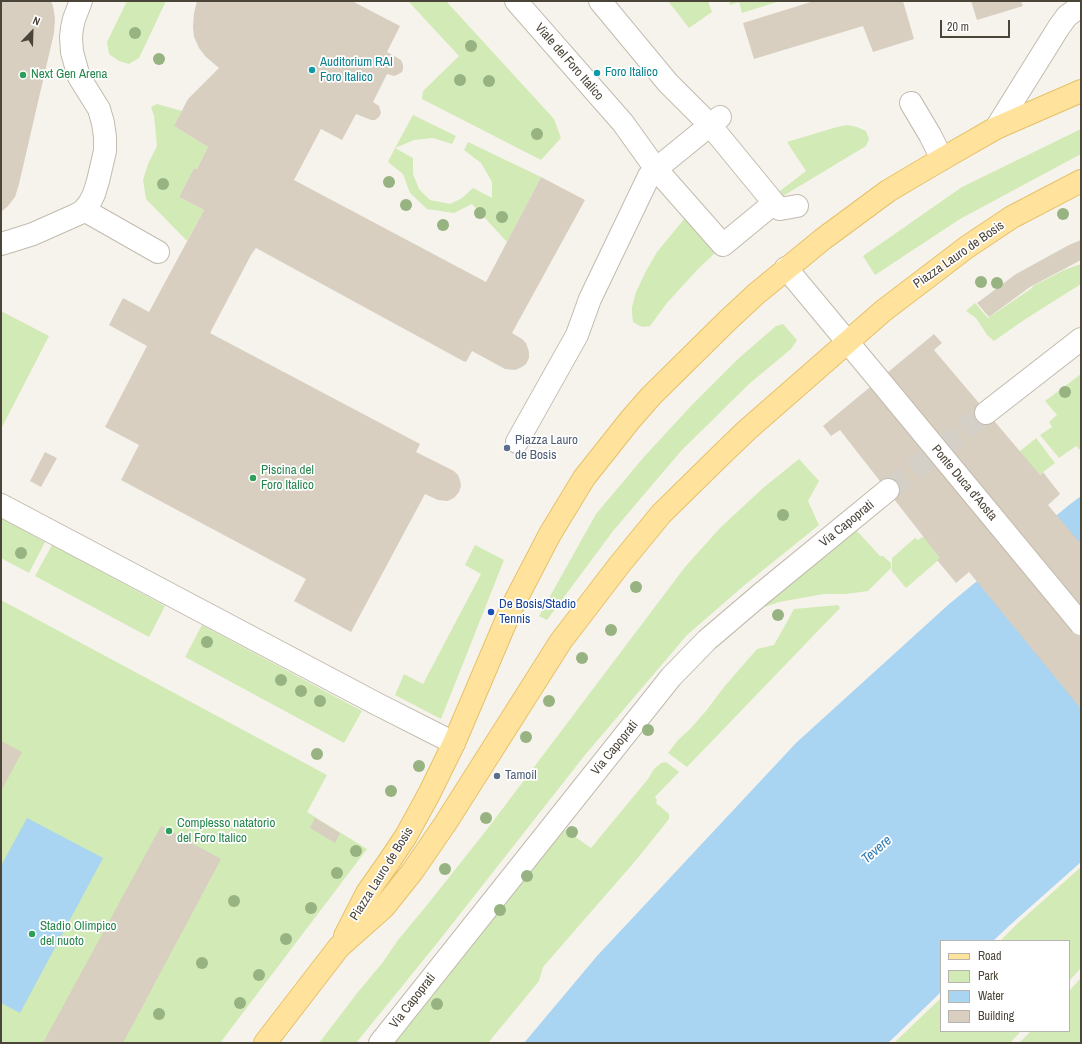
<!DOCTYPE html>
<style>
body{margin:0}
#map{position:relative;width:1082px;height:1044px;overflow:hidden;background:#f6f3ec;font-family:"Archivo Narrow",sans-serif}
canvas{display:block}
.frame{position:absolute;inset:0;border:2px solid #4b4439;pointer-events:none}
.legend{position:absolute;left:940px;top:940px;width:130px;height:92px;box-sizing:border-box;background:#fff;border:1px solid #b7b4b0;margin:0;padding:5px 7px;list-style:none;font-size:12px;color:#4b4439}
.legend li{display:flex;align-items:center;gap:8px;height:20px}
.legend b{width:20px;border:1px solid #b7b4b0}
.north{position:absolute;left:12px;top:12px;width:40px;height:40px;-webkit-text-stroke:3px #fff;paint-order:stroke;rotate:23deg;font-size:11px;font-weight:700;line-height:16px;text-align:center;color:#4b4439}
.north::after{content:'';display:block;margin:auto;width:14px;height:18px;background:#4b4439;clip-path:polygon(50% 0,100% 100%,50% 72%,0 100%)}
.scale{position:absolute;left:940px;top:20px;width:70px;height:18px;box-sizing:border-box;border:2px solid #4b4439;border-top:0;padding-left:5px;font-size:12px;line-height:14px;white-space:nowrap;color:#4b4439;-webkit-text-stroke:3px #fff;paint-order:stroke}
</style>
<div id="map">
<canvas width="1082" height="1044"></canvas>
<div class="frame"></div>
<ul class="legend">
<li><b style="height:5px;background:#ffe39c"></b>Road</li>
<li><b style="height:11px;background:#d2eab5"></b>Park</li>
<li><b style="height:11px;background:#a9d4f2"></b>Water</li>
<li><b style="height:11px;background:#d8cfc1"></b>Building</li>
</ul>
<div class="north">N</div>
<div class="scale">20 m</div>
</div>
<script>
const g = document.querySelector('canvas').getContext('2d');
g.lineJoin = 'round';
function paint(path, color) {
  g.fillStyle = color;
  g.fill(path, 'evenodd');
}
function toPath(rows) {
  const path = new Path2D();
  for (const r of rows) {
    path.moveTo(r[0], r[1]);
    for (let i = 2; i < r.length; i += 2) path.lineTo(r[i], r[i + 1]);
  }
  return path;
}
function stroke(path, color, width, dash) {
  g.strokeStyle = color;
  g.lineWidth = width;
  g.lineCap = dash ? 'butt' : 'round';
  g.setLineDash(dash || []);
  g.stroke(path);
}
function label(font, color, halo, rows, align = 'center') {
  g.font = font + ' "Archivo Narrow",sans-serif';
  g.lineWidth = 3.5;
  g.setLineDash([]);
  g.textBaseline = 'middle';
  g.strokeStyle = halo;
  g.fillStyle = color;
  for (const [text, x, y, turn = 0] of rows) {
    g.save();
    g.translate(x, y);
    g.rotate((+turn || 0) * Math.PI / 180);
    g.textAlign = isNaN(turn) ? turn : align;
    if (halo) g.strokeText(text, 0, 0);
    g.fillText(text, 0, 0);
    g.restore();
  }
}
paint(toPath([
 [127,1,166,1,139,58,129,64,119,61,109,54,107,42],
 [408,1,446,1,554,119,561,138,541,160,422,99,423,91,459,56],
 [668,1,708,1,712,12,689,28],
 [729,1,780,1,742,13,739,2,730,5],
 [157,104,182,111,174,126,208,147,197,169,194,168,179,197,204,210,187,241,146,199,143,180,148,164,157,146,154,116,151,107],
 [413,115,456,136,452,144,433,138,414,140,395,148,413,158,413,174,419,189,430,200,450,204,462,198,473,188,492,198,492,182,481,163,464,150,468,142,541,177,507,242,472,204,454,213,427,209,410,193,403,174,388,162,395,148],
 [847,125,857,127,866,131,869,139,866,146,783,196,780,191,806,171,787,142,837,127],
 [1081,129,1081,154,960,219,875,275,863,256,962,187],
 [685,218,715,253,698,269,666,304,650,326,643,327,640,326,633,322,632,313,632,307,636,292,645,273,657,252],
 [1081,264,1081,284,1024,320,994,341,987,335,976,318,966,311,975,303,988,318,1032,288,1033,286,1064,270],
 [1,311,49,336,1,429],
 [783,324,797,340,791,349,749,384,681,451,613,531,547,620,539,616,596,514,643,458,691,406,739,358,776,326],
 [1081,374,1081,451,1076,446,1059,458,1040,435,1052,427,1049,422,1057,415,1045,401],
 [1036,438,1055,463,1038,476,1019,452],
 [799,459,819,481,808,501,819,525,747,583,687,635,585,755,438,942,356,1043,319,1043,358,992,383,962,398,940,427,905,485,832,685,567,720,528,763,488],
 [1,518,45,542,29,573,1,558],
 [856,530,880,556,883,556,891,563,891,568,868,591,846,594,824,594,779,602,759,609],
 [924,536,941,558,906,588,891,570,892,569,892,558,915,538,918,540],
 [52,545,165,606,149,637,35,576],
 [475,545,504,560,441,719,395,695,404,674,423,684,481,574,465,565],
 [1,600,327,775,307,812,367,849,220,1043,1,1043],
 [838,605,840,608,687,767,668,753,678,740,690,729,706,711,724,687,757,649,774,645,794,609],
 [202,625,362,711,344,743,185,657],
 [666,762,679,772,655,797,657,800,656,803,669,814,669,819,637,859,543,967,539,981,488,1043,386,1043,560,826,591,848,648,779,654,769,661,763],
 [1081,867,1081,968,1069,981,1069,941,1000,941,1018,923],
 [1081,978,1081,1043,1019,1043,1031,1031,1069,1031,1069,991],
 [941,998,941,1031,1021,1031,1010,1043,894,1043]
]), '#d2eab5');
paint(toPath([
 [1081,496,1081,862,1010,925,993,941,941,941,941,992,888,1043,524,1043,597,956,796,743,948,605,1069,505],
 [27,818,103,858,20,1013,1,1003,1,866]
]), '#a9d4f2');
paint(toPath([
 [1,1,51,1,53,6,55,18,54,33,19,184,15,197,8,206,1,212],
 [197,1,352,1,400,26,387,52,401,60,403,65,403,69,402,72,397,75,394,76,387,74,373,102,379,106,381,113,379,117,375,120,371,120,356,114,342,140,321,129,294,180,486,282,541,177,585,200,512,333,522,339,526,343,529,352,529,358,526,364,522,367,515,370,505,369,472,351,466,362,463,361,256,248,251,255,210,333,420,444,416,452,454,471,458,475,460,480,461,486,459,492,455,497,450,500,447,501,438,500,425,494,351,632,294,601,306,579,121,480,139,445,105,427,147,346,109,325,123,298,149,312,204,210,179,197,194,168,197,169,208,147,174,126,188,99,219,68,205,56,199,48,194,37,193,27,194,13],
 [814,1,903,1,914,39,873,52,863,26,754,59,743,23],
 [971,1,1021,1,1023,6,977,20],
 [1081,240,1081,260,1030,287,989,317,977,303,1016,274,1069,245],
 [934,334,942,343,934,350,1040,475,1043,472,1060,494,1048,505,1081,544,1081,709,969,572,956,583,937,560,940,558,840,430,831,436,823,426],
 [45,452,57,458,41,487,30,481],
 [1,741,22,752,1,791],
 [315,818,340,833,335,843,310,828],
 [161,826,221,859,123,1043,43,1043]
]), '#d8cfc1');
stroke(toPath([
 [888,490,986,413]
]), '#d4d0c8', 22, [22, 11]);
const minor = toPath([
 [516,1,623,123,656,169,723,245,774,203,710,125,668,83,600,1],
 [911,103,930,135,942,159],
 [996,128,1059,27,1067,16,1081,6],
 [774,203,780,209,797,206],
 [84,210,158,252],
 [1,244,11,241,33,234,78,214,84,210,90,202,94,194,98,181,105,151,105,137,103,123,99,109,79,77,72,52,71,37,72,28,74,19,81,1],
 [786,268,880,381],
 [986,413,1081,339],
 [517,442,577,335,590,299,649,176,656,169,720,117],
 [1,505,377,704,454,743],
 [380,1043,671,677,707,640,761,594,888,490]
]);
const major = toPath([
 [345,936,367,893,388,863,406,836,429,794,454,743,512,607,550,534,584,478,630,420,651,396,727,321,756,294,823,239,888,191,942,159,996,128,1081,91],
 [265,1043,339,947,384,907,412,872,445,824,561,641,620,564,661,514,720,456,747,430,883,311,967,247,1012,217,1081,181]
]);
stroke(minor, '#c2bbae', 24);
stroke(major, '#e6c16a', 24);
stroke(minor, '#fff', 22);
stroke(major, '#ffe39c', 22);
const minorBridge = toPath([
 [880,381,1081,624]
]);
stroke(minorBridge, '#c2bbae', 24, []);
stroke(minorBridge, '#fff', 22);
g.fillStyle = '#97b381';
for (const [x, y] of [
 [135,33],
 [471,46],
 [159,59],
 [460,80],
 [489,81],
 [537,134],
 [389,182],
 [163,184],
 [406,205],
 [480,213],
 [1063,214],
 [502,217],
 [443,225],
 [981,282],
 [997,283],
 [1065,392],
 [783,515],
 [21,553],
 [636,587],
 [778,615],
 [611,630],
 [207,642],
 [582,658],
 [281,680],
 [301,691],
 [320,701],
 [549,701],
 [648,730],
 [526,737],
 [317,754],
 [419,766],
 [391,791],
 [486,818],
 [572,832],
 [356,851],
 [445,869],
 [337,873],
 [527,876],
 [234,901],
 [311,908],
 [500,910],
 [286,939],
 [202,963],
 [259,975],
 [240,1003],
 [437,1004],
 [159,1014]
]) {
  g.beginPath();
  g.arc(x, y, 6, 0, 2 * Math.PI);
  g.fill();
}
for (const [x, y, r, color] of [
 [312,70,4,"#0f9aa8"],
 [597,73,4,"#0f9aa8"],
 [23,75,4,"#2e9e5b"],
 [507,448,4,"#5c6f8a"],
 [253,478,4,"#2e9e5b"],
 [491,612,4,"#1a4fb4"],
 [497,776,4,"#5c6f8a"],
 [169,831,4,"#2e9e5b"],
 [32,934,4,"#2e9e5b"]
]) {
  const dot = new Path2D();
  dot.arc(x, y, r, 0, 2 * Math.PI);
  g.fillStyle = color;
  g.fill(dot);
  stroke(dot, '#fff', 1.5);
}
label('13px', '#4b4439', '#fff', [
 ["Viale del Foro Italico",569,62,49],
 ["Piazza Lauro de Bosis",959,255,-35],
 ["Ponte Duca d'Aosta",964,483,50],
 ["Via Capoprati",847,524,-39],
 ["Via Capoprati",615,748,-51],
 ["Piazza Lauro de Bosis",382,874,-58],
 ["Via Capoprati",413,1001,-52]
]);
label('13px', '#0d838f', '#fff', [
 ["Auditorium RAI",320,63],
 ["Foro Italico",320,78],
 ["Foro Italico",605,73]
], 'left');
label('13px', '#27864d', '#fff', [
 ["Next Gen Arena",31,75],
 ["Piscina del",261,471],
 ["Foro Italico",261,486],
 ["Complesso natatorio",177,824],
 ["del Foro Italico",177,839],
 ["Stadio Olimpico",40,927],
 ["del nuoto",40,942]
], 'left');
label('13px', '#4e5e75', '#fff', [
 ["Piazza Lauro",515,441],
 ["de Bosis",515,456],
 ["Tamoil",505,776]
], 'left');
label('13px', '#164399', '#fff', [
 ["De Bosis/Stadio",499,605],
 ["Tennis",499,620]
], 'left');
label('italic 14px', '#2e7ab2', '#fff', [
 ["Tevere",877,850,-41]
]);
</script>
